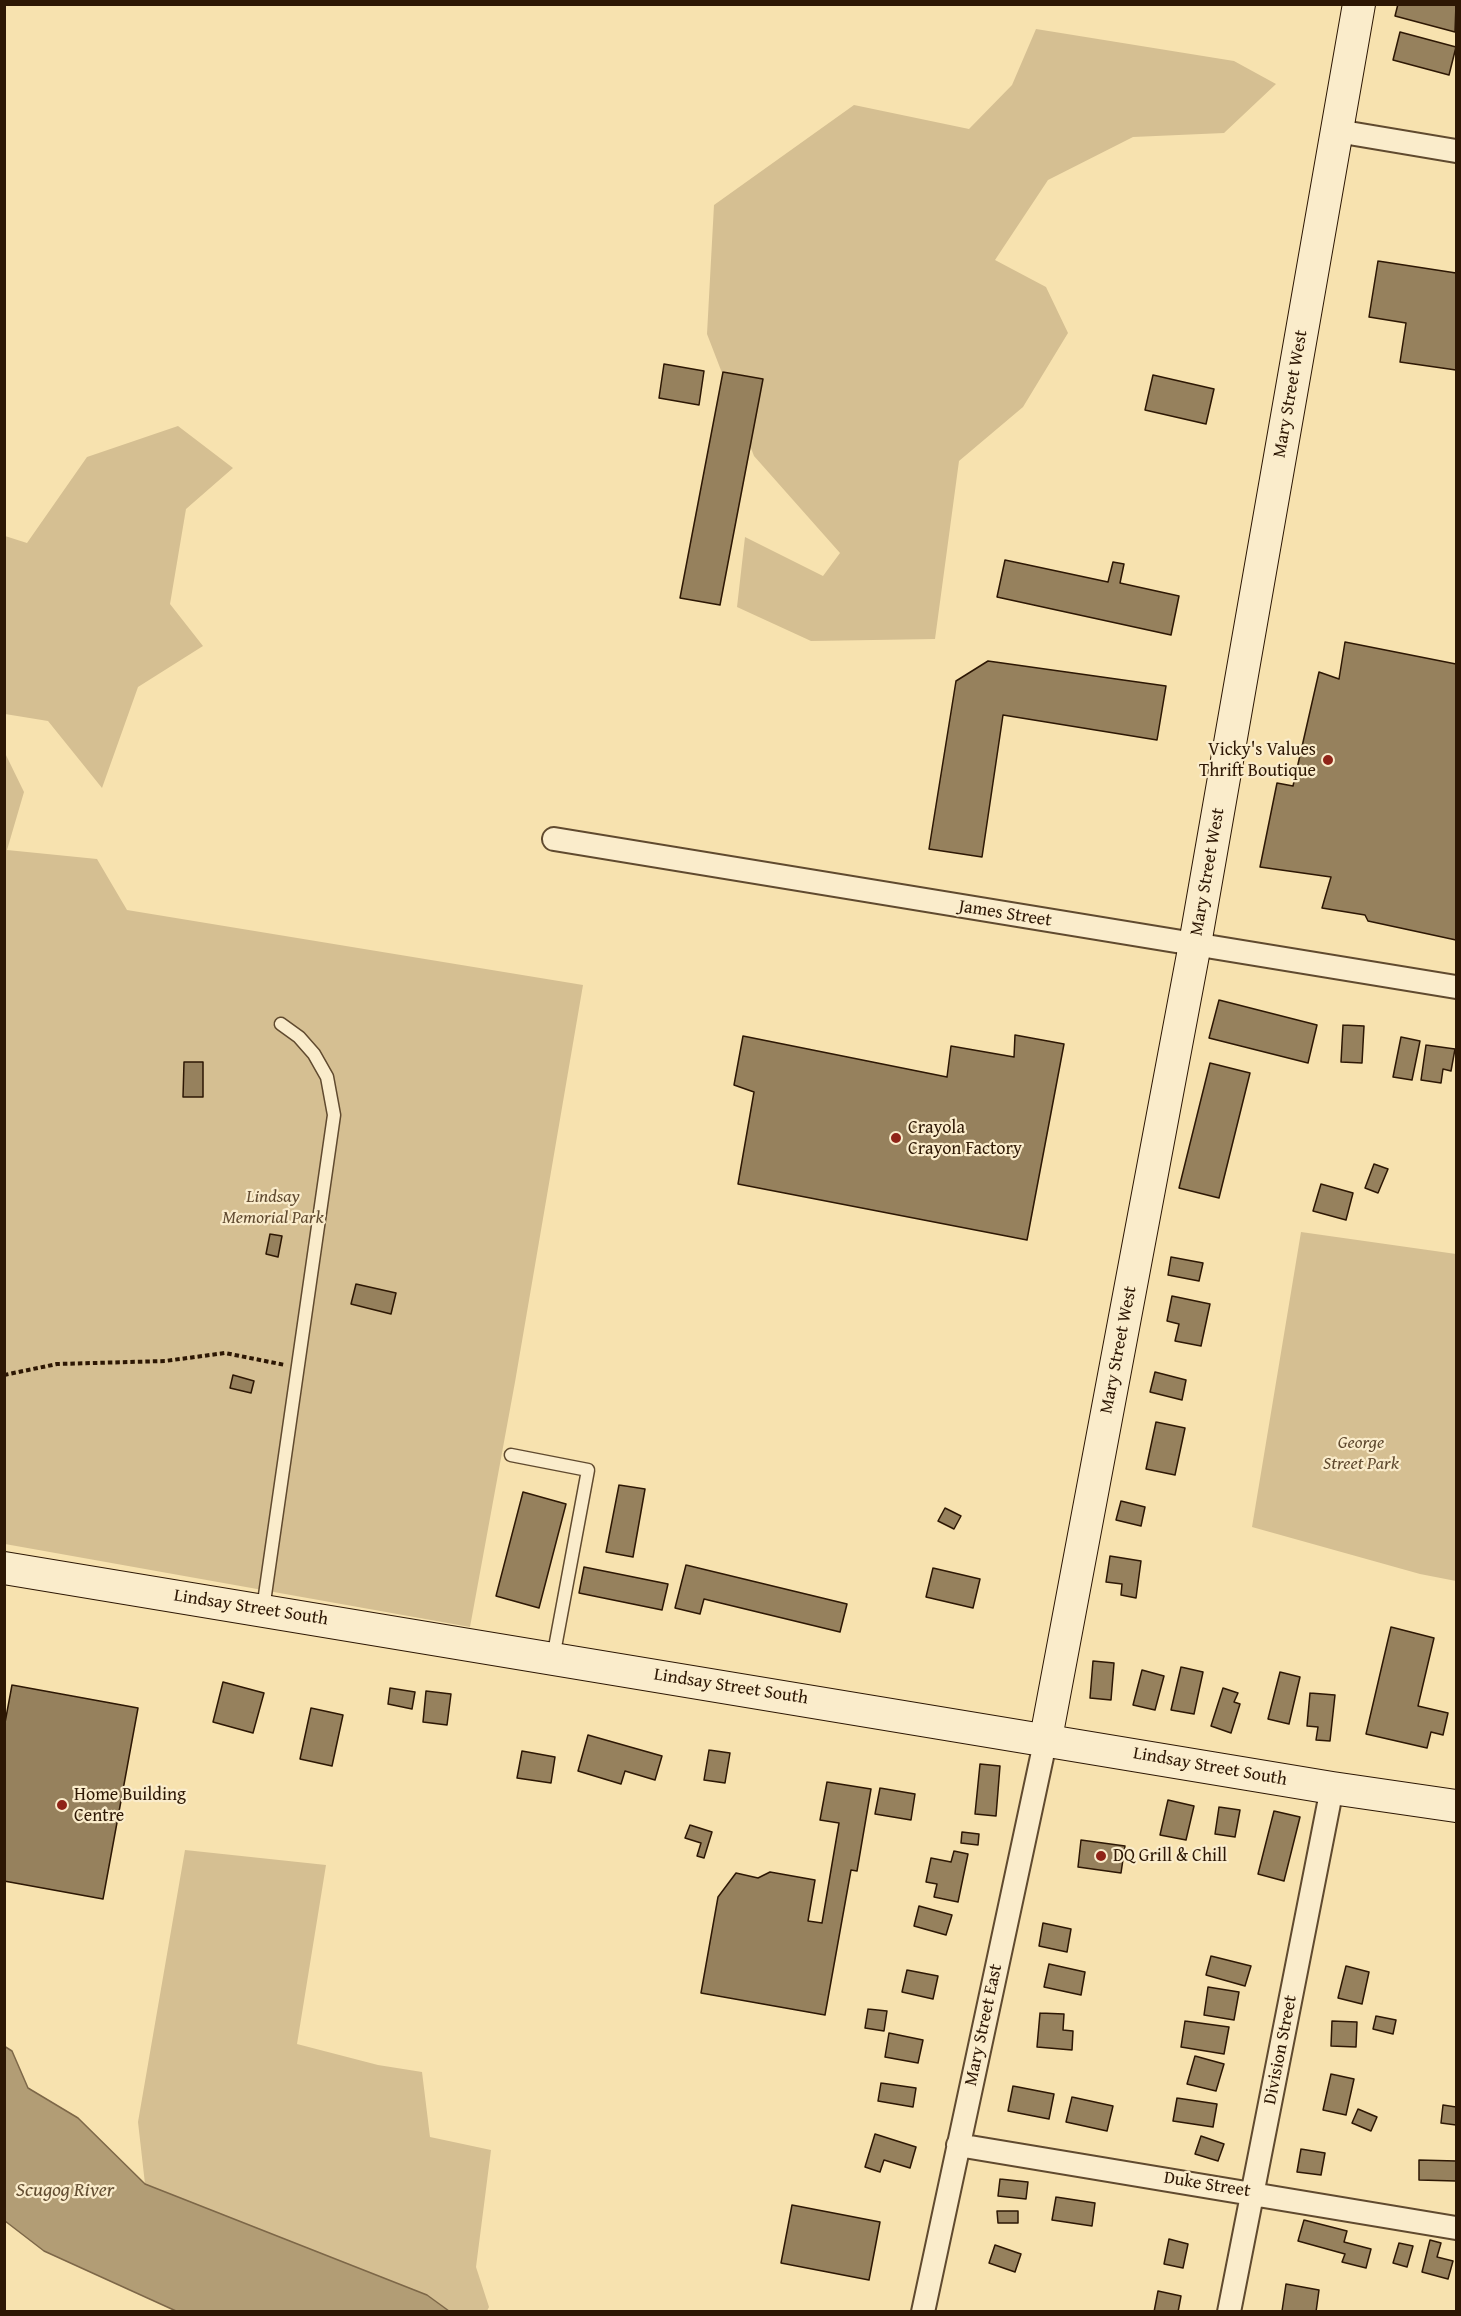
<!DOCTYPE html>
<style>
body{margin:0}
#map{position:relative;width:1461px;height:2316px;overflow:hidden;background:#f7e2af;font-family:"Gentium Book Plus",serif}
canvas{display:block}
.frame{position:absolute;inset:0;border:6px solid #2d1704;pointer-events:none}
</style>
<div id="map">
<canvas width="1461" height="2316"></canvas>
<div class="frame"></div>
</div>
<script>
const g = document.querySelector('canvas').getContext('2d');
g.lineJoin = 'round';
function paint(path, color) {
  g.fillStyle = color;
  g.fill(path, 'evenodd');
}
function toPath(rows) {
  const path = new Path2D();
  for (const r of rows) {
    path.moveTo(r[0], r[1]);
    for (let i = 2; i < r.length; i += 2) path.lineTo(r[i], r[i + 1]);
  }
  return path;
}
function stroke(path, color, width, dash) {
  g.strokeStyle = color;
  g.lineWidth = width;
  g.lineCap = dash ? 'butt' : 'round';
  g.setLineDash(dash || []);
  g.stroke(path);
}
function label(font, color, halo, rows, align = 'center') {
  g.font = font + ' "Gentium Book Plus",serif';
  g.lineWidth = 4.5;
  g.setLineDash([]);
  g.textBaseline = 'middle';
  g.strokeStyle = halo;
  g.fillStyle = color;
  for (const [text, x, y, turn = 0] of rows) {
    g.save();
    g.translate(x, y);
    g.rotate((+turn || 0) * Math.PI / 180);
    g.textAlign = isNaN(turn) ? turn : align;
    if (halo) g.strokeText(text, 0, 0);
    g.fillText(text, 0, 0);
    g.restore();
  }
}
paint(toPath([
 [1036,29,1234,61,1276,84,1224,133,1133,137,1048,180,995,260,1046,287,1068,333,1023,407,959,461,935,639,811,641,737,607,745,537,823,576,840,553,754,456,707,334,714,205,854,105,969,129,1012,85],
 [178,426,233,468,186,509,170,604,203,646,138,687,102,788,48,721,5,714,5,536,27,543,87,457],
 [4,751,24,792,7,850,97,859,127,910,583,985,515,1382,470,1627,5,1544],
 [1301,1232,1456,1254,1456,1581,1420,1574,1252,1527],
 [185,1850,326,1865,297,2044,378,2065,422,2072,430,2137,491,2150,476,2267,489,2307,487,2311,449,2311,427,2295,145,2184,138,2122]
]), '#d5bf92');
const water = toPath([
 [4,2046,12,2051,28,2088,78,2118,145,2184,427,2295,449,2311,176,2311,44,2251,5,2221,4,2046]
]);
paint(water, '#b29d75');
stroke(water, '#7d6748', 1.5);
const building = toPath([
 [1398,4,1456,4,1455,32,1395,16,1398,4],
 [1400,32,1456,47,1449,75,1393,60,1400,32],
 [1378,261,1456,273,1456,370,1400,362,1406,323,1369,317,1378,261],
 [664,364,704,371,699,405,659,398,664,364],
 [723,372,763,379,720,605,680,598,723,372],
 [1153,375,1214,389,1206,424,1145,410,1153,375],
 [1005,560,1108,582,1113,562,1124,564,1120,583,1179,596,1171,635,997,597,1005,560],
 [1345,642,1456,664,1456,940,1368,921,1365,915,1322,908,1331,877,1260,867,1277,783,1293,786,1319,672,1339,679,1345,642],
 [988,661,1166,686,1157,740,1003,715,982,857,929,849,956,681,988,661],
 [1219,1000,1317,1025,1308,1063,1209,1038,1219,1000],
 [1343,1025,1364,1026,1362,1063,1341,1062,1343,1025],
 [1015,1035,1064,1044,1027,1240,738,1184,754,1092,734,1085,743,1036,947,1077,951,1046,1014,1057,1015,1035],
 [1401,1037,1420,1041,1412,1080,1393,1077,1401,1037],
 [1426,1045,1455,1049,1451,1071,1443,1069,1441,1083,1421,1080,1426,1045],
 [184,1062,203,1062,203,1097,183,1097,184,1062],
 [1210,1063,1250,1073,1219,1198,1179,1188,1210,1063],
 [1374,1164,1388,1169,1378,1193,1365,1188,1374,1164],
 [1321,1184,1353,1193,1346,1220,1313,1211,1321,1184],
 [270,1234,282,1236,278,1257,266,1254,270,1234],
 [1171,1257,1203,1263,1199,1281,1168,1275,1171,1257],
 [356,1284,396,1293,391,1314,351,1304,356,1284],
 [1172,1296,1210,1304,1201,1346,1175,1341,1179,1324,1167,1321,1172,1296],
 [1155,1372,1186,1380,1182,1400,1150,1392,1155,1372],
 [233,1375,254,1381,251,1393,230,1388,233,1375],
 [1156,1422,1185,1428,1175,1475,1146,1469,1156,1422],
 [619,1485,645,1489,633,1557,606,1552,619,1485],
 [523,1492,566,1504,539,1608,496,1596,523,1492],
 [1121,1501,1145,1507,1141,1526,1116,1520,1121,1501],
 [945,1508,961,1516,954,1529,938,1521,945,1508],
 [1110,1556,1141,1561,1136,1598,1121,1595,1122,1584,1106,1582,1110,1556],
 [686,1565,847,1604,840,1632,704,1599,700,1614,675,1608,686,1565],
 [584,1567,668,1584,662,1610,579,1593,584,1567],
 [933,1568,980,1579,973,1608,926,1597,933,1568],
 [1391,1627,1434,1638,1418,1706,1448,1713,1443,1735,1431,1732,1427,1748,1366,1734,1391,1627],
 [1093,1661,1114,1663,1111,1700,1090,1698,1093,1661],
 [1181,1667,1203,1672,1194,1714,1171,1710,1181,1667],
 [1142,1670,1164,1676,1155,1710,1133,1705,1142,1670],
 [1280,1672,1300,1677,1289,1724,1268,1719,1280,1672],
 [223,1682,264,1693,253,1733,213,1722,223,1682],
 [12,1685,138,1708,103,1899,4,1881,4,1728,12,1685],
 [390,1688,415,1692,412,1709,388,1704,390,1688],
 [1223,1688,1238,1693,1234,1702,1240,1704,1231,1733,1211,1726,1223,1688],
 [426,1691,451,1694,447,1725,423,1722,426,1691],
 [1310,1693,1335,1695,1330,1741,1316,1740,1318,1727,1307,1726,1310,1693],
 [311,1708,343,1715,332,1766,300,1759,311,1708],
 [588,1735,662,1756,655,1780,625,1771,621,1784,578,1771,588,1735],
 [709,1750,730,1753,725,1783,704,1780,709,1750],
 [522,1751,555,1757,551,1783,517,1778,522,1751],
 [980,1764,1000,1766,996,1816,975,1814,980,1764],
 [827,1782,871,1789,857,1871,851,1870,825,2015,701,1993,718,1897,736,1873,758,1878,770,1872,815,1880,808,1921,822,1923,839,1823,820,1820,827,1782],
 [880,1788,915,1794,911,1820,875,1814,880,1788],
 [1168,1800,1194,1806,1186,1840,1160,1835,1168,1800],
 [1219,1807,1240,1810,1235,1837,1215,1834,1219,1807],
 [1274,1811,1300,1817,1284,1881,1258,1874,1274,1811],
 [690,1825,712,1832,704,1858,697,1856,701,1843,685,1838,690,1825],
 [962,1832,979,1834,978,1845,961,1843,962,1832],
 [1081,1840,1125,1846,1121,1873,1078,1867,1081,1840],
 [954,1851,968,1854,958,1902,934,1897,937,1884,926,1882,931,1858,951,1862,954,1851],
 [919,1906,952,1915,946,1935,914,1926,919,1906],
 [1043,1923,1071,1929,1067,1952,1039,1946,1043,1923],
 [1211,1956,1251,1966,1245,1986,1206,1975,1211,1956],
 [1049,1964,1085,1972,1081,1995,1044,1987,1049,1964],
 [1346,1966,1369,1972,1362,2004,1338,1998,1346,1966],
 [907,1970,938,1976,933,1999,902,1992,907,1970],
 [1208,1987,1239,1992,1234,2020,1204,2015,1208,1987],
 [868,2009,887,2011,884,2031,865,2028,868,2009],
 [1040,2013,1064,2014,1063,2030,1073,2031,1072,2050,1037,2047,1040,2013],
 [1376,2016,1396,2020,1393,2034,1373,2029,1376,2016],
 [1185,2021,1229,2027,1224,2054,1181,2047,1185,2021],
 [1332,2021,1357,2022,1356,2047,1331,2046,1332,2021],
 [889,2033,923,2040,918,2063,885,2057,889,2033],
 [1195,2056,1224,2064,1216,2091,1187,2084,1195,2056],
 [1331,2074,1354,2079,1346,2115,1323,2110,1331,2074],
 [881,2083,916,2088,913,2107,878,2101,881,2083],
 [1013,2086,1054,2094,1049,2119,1008,2111,1013,2086],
 [1072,2097,1113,2106,1107,2131,1066,2122,1072,2097],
 [1177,2098,1217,2104,1213,2127,1173,2121,1177,2098],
 [1443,2105,1456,2107,1456,2125,1441,2123,1443,2105],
 [1358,2109,1377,2117,1371,2131,1352,2123,1358,2109],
 [875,2134,916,2147,910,2168,884,2160,880,2172,865,2167,875,2134],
 [1201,2136,1224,2144,1218,2161,1195,2154,1201,2136],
 [1301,2149,1325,2153,1321,2175,1297,2172,1301,2149],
 [1419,2160,1456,2161,1456,2181,1419,2180,1419,2160],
 [1000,2179,1028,2182,1026,2199,998,2196,1000,2179],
 [1056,2197,1095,2203,1092,2226,1052,2220,1056,2197],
 [792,2205,880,2222,869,2280,781,2263,792,2205],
 [997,2211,1018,2211,1018,2223,998,2223,997,2211],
 [1304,2220,1347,2231,1344,2242,1371,2249,1366,2268,1342,2262,1345,2254,1298,2241,1304,2220],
 [1169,2239,1188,2244,1183,2268,1164,2264,1169,2239],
 [1430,2240,1441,2243,1437,2257,1453,2261,1448,2279,1422,2272,1430,2240],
 [1399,2243,1413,2246,1407,2267,1393,2263,1399,2243],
 [995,2245,1021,2254,1015,2272,989,2263,995,2245],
 [1286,2284,1319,2290,1316,2312,1282,2311,1286,2284],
 [1158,2291,1181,2296,1178,2312,1154,2312,1158,2291]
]);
paint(building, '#96815d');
stroke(building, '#2d1704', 1.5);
const lane = toPath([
 [511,1455,588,1470,553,1658],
 [263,1609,334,1115,327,1077,314,1054,299,1037,281,1024]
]);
const street = toPath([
 [1337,131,1456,151],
 [554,839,1456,987],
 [958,2145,1456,2228],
 [923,2312,1046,1738],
 [1229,2312,1332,1788]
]);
const secondary = toPath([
 [4,1568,1332,1788,1456,1806],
 [1046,1738,1195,944,1359,4]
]);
stroke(lane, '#604a2f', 15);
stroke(street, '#604a2f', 26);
stroke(secondary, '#2d1704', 34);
stroke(toPath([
 [4,1375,57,1364,165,1361,225,1353,285,1365]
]), '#2d1704', 4, [4.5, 3]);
stroke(lane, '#faeccb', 12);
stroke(street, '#faeccb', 22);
stroke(secondary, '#faeccb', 32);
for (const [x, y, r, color] of [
 [1328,760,6,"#8f2418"],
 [896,1138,6,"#8f2418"],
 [62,1805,6,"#8f2418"],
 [1101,1856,6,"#8f2418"]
]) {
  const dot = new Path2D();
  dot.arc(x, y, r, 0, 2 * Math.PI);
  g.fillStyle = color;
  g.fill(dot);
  stroke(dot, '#faeccb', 2);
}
label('18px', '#2d1704', '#faeccb', [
 ["Mary Street West",1291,394,-80],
 ["Mary Street West",1208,872,-80],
 ["James Street",1005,914,9],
 ["Mary Street West",1119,1350,-79],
 ["Lindsay Street South",251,1608,9],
 ["Lindsay Street South",731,1687,9],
 ["Lindsay Street South",1210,1767,10],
 ["Mary Street East",984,2025,-78],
 ["Division Street",1281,2050,-79],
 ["Duke Street",1207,2185,9]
]);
label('18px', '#2d1704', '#faeccb', [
 ["Vicky's Values",1316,750,"right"],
 ["Thrift Boutique",1316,771,"right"],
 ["Crayola",908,1128],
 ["Crayon Factory",908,1149],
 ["Home Building",74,1795],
 ["Centre",74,1816],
 ["DQ Grill & Chill",1113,1856]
], 'left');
label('italic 18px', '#5f492f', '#faeccb', [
 ["Lindsay",273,1197],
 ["Memorial Park",273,1218],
 ["George",1361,1443],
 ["Street Park",1361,1464]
]);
label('italic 20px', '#624d31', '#faeccb', [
 ["Scugog River",65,2191]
]);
</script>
